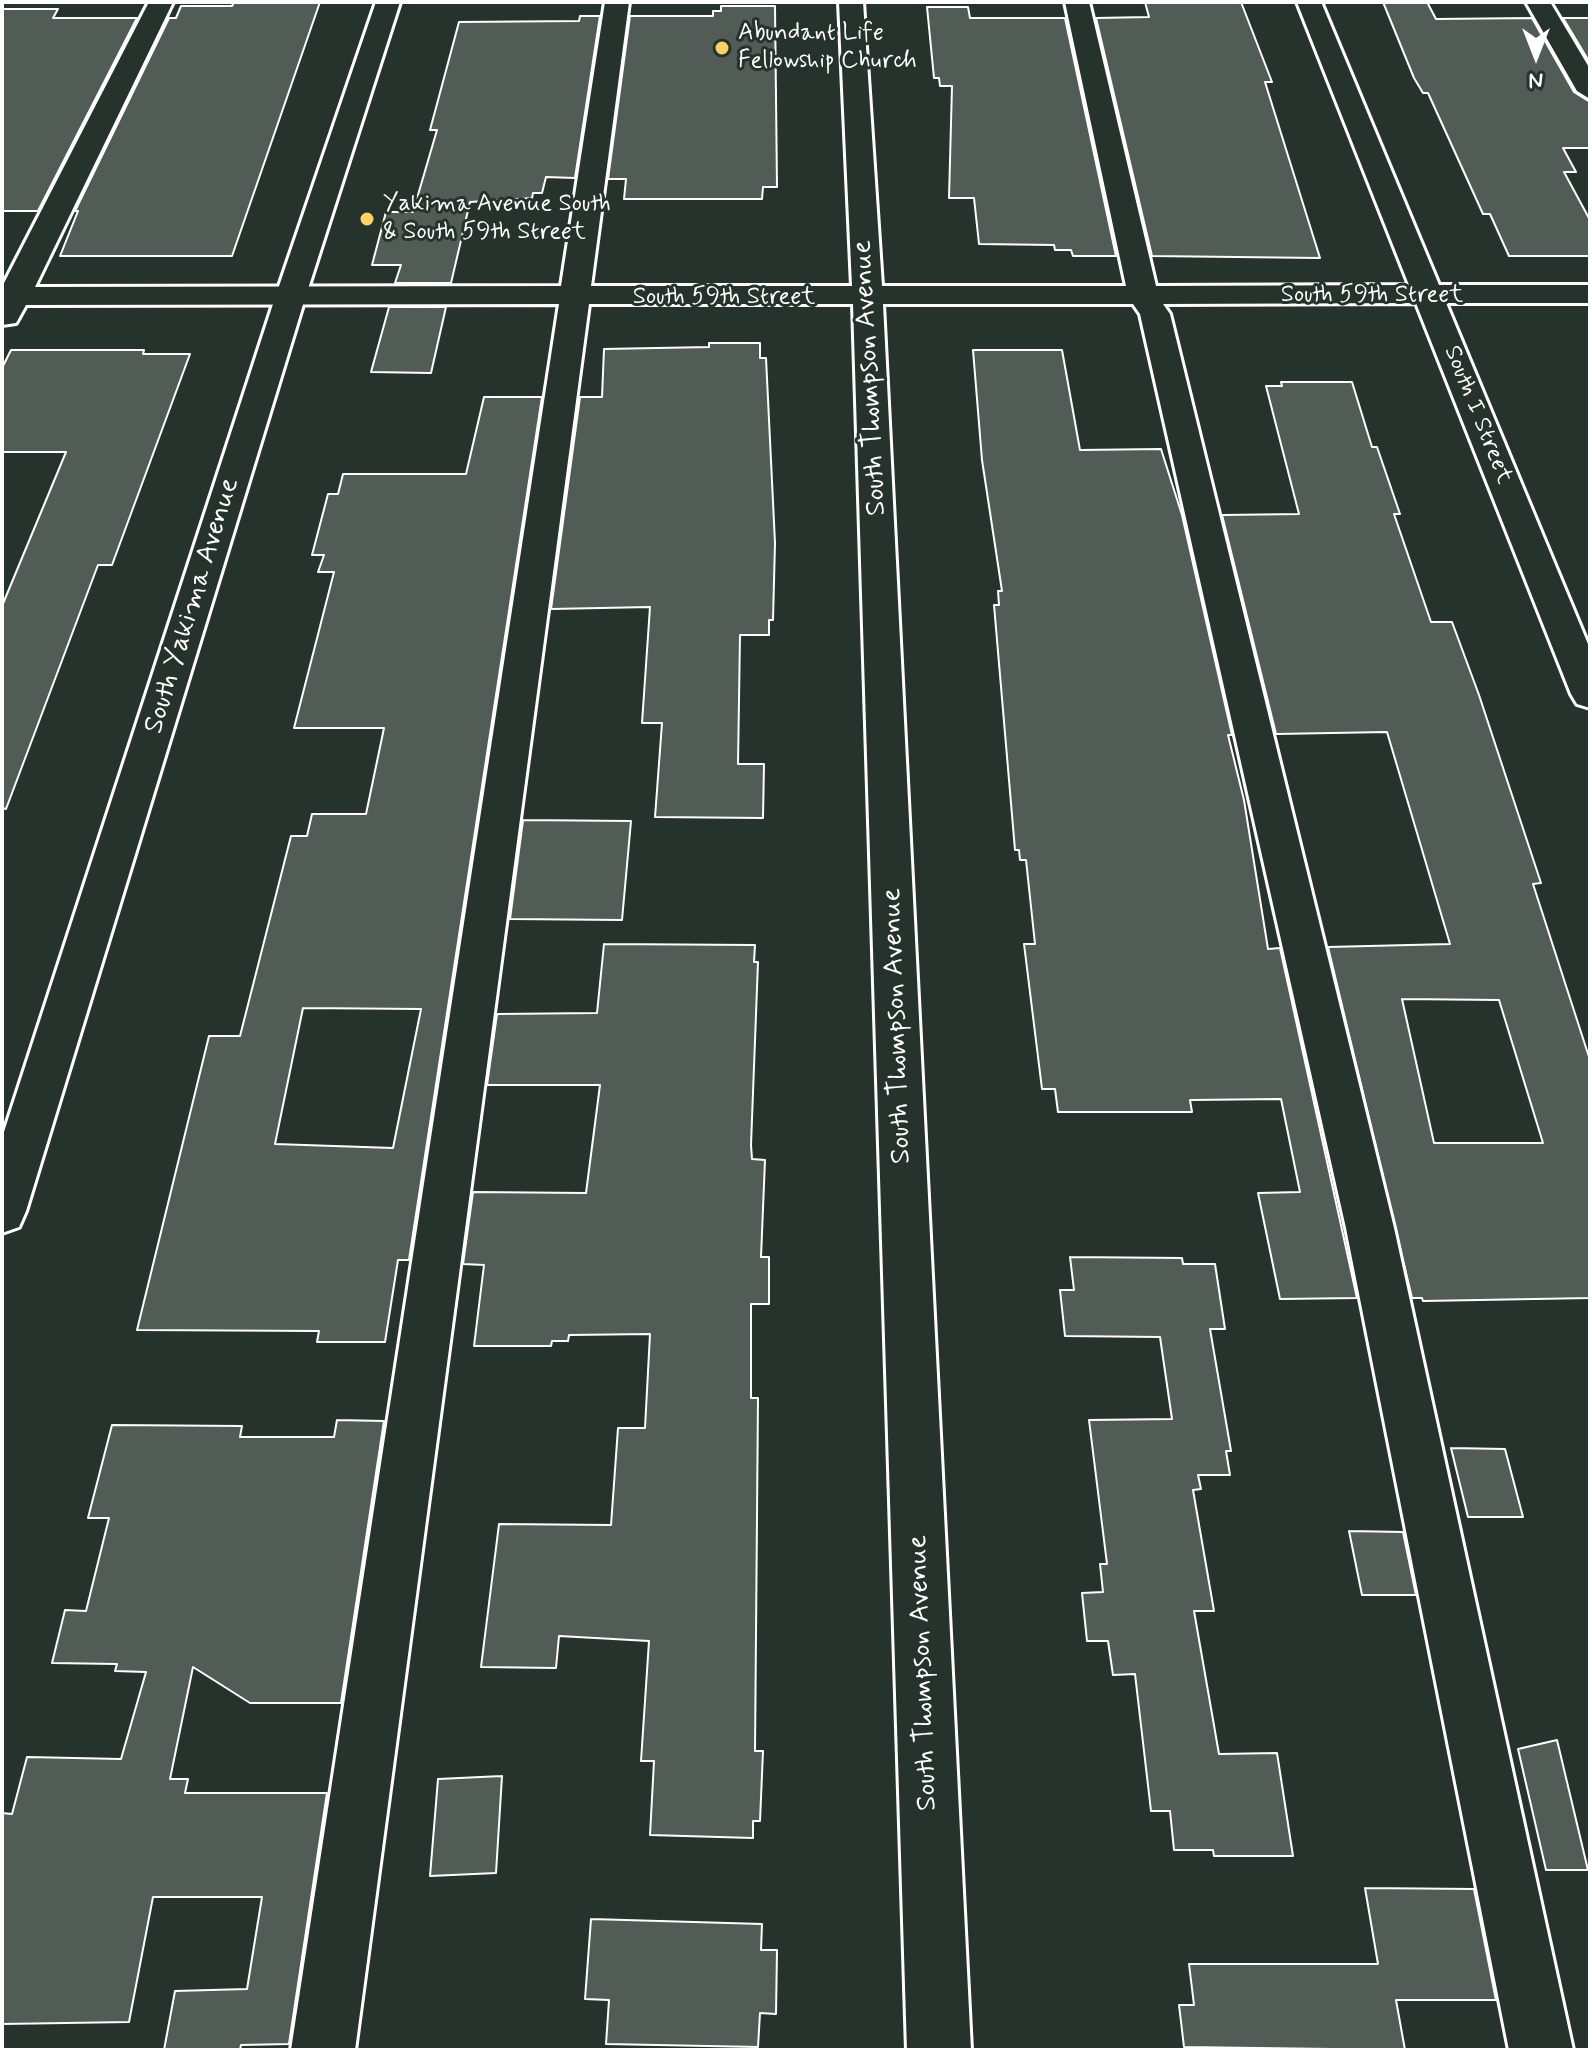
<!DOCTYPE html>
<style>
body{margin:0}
#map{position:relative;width:1592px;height:2052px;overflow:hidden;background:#26332d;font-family:Mynerve,sans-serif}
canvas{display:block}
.frame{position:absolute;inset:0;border:4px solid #fff;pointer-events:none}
.north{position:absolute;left:1496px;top:16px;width:80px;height:80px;-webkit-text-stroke:6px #26332d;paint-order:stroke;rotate:180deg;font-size:22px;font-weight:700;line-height:32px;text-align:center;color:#fff}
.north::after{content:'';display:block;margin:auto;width:28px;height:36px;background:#fff;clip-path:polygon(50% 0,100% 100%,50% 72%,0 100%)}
</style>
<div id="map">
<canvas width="1592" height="2052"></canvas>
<div class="frame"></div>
<div class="north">N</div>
</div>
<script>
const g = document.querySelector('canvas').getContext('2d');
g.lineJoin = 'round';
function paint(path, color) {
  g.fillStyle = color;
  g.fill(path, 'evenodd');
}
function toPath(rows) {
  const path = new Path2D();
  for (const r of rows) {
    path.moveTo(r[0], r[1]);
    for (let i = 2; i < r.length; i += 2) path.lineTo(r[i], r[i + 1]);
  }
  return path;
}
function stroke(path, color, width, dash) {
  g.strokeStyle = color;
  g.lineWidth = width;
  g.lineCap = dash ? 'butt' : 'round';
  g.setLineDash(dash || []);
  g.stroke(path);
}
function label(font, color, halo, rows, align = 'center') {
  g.font = font + ' Mynerve,sans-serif';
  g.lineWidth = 6;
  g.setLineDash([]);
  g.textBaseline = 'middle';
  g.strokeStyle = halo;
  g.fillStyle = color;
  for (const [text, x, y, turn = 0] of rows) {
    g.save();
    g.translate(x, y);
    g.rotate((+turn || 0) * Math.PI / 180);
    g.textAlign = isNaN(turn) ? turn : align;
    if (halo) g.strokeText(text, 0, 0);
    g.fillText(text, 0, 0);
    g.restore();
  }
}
const building = toPath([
 [234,2,320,2,232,256,60,256,78,211,75,211,169,18,176,18,181,6,232,6,234,2],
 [1145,2,1241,2,1272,82,1265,82,1320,258,1152,256,1096,18,1149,17,1145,2],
 [1383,2,1427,2,1436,19,1532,18,1574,92,1590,102,1590,148,1563,148,1576,172,1564,172,1590,220,1590,256,1509,256,1490,214,1483,214,1428,93,1423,93,1414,78,1383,2],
 [721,6,775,6,777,187,763,187,762,199,624,199,626,179,608,179,630,16,713,16,713,11,721,11,721,6],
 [927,7,968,7,970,18,1065,18,1116,256,1073,256,1071,250,1055,250,1054,245,979,244,974,198,949,198,952,86,940,86,939,78,934,78,927,7],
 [2,9,58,9,53,18,137,18,38,211,2,211,2,9],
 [580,16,600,16,575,178,546,177,542,193,533,193,532,198,470,202,451,283,395,283,401,265,372,265,386,212,413,212,437,130,430,130,459,22,579,21,580,16],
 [1563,18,1590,18,1590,63,1563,18],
 [389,307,446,307,431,373,371,372,389,307],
 [709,343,760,343,760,358,766,358,775,543,773,620,769,620,769,635,740,635,738,764,764,764,763,818,655,817,662,723,642,723,650,607,551,609,580,397,602,397,604,349,709,347,709,343],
 [11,350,144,350,143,354,190,354,112,565,98,565,6,809,2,808,2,606,66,452,2,452,2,368,11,350],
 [973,350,1062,350,1080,450,1161,449,1182,515,1232,735,1228,735,1244,800,1268,949,1280,948,1357,1298,1280,1299,1258,1193,1300,1192,1281,1099,1190,1100,1192,1112,1058,1112,1055,1089,1042,1089,1024,944,1035,944,1026,860,1020,860,1019,850,1015,850,994,605,999,605,998,591,1002,591,982,460,973,350],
 [1281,382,1352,382,1372,447,1377,447,1400,514,1394,514,1431,622,1452,622,1479,695,1541,883,1533,884,1590,1060,1590,1298,1423,1301,1422,1298,1412,1298,1328,947,1450,944,1387,732,1276,734,1222,515,1299,514,1266,386,1282,386,1281,382],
 [1402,999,1499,1000,1543,1143,1434,1143,1402,999],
 [484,397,542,397,409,1260,398,1260,385,1342,317,1342,319,1331,137,1330,209,1036,240,1036,291,836,307,836,312,814,366,814,384,728,294,728,334,572,318,572,324,555,312,555,328,494,338,494,343,474,466,474,484,397],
 [303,1008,421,1009,393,1148,275,1144,303,1008],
 [523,820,631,821,622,920,510,919,523,820],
 [604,944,755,945,754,962,758,962,751,1145,752,1159,765,1160,761,1257,769,1257,769,1304,751,1304,751,1398,758,1398,755,1751,763,1751,760,1821,753,1821,753,1838,650,1835,654,1761,641,1761,649,1641,559,1636,556,1668,481,1667,499,1524,611,1525,618,1428,645,1428,650,1334,569,1335,568,1341,552,1341,551,1346,474,1346,484,1265,463,1264,473,1192,586,1193,600,1085,487,1085,497,1014,597,1013,604,944],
 [1070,1257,1182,1258,1183,1264,1215,1264,1225,1329,1210,1329,1231,1451,1226,1451,1230,1475,1198,1475,1201,1489,1193,1490,1214,1611,1194,1611,1219,1754,1277,1753,1293,1856,1214,1856,1213,1850,1174,1850,1170,1811,1151,1811,1135,1674,1113,1675,1108,1641,1087,1641,1082,1593,1103,1592,1100,1564,1107,1564,1089,1420,1172,1419,1160,1337,1065,1336,1060,1290,1074,1290,1070,1257],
 [337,1420,384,1421,341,1703,250,1703,193,1667,170,1779,188,1779,185,1793,327,1793,289,2044,241,2045,240,2050,164,2050,175,1991,247,1989,262,1897,153,1897,129,2022,2,2024,2,1813,12,1814,27,1757,121,1759,146,1672,115,1671,117,1664,52,1663,65,1610,86,1611,109,1518,88,1518,112,1425,242,1426,240,1437,334,1437,337,1420],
 [1451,1448,1505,1449,1523,1517,1468,1517,1451,1448],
 [1349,1531,1403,1532,1416,1595,1362,1595,1349,1531],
 [1557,1740,1588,1870,1546,1870,1518,1749,1557,1740],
 [502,1776,496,1873,430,1876,438,1779,502,1776],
 [1365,1888,1474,1889,1496,2000,1396,2000,1405,2050,1184,2047,1179,2005,1194,2005,1189,1964,1378,1964,1365,1888],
 [591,1919,762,1924,761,1950,777,1950,776,2014,760,2013,758,2047,606,2044,609,2000,585,1999,591,1919]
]);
paint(building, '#515c57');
stroke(building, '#fff', 2);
const minor = toPath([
 [149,2,173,2,35,287,561,286,605,2,629,2,591,286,852,286,839,2,863,2,882,286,1126,286,1065,2,1089,2,1156,286,1409,285,1297,2,1321,2,1439,285,1590,285,1590,303,1446,303,1590,649,1590,708,1577,704,1571,694,1416,303,1163,304,1170,314,1394,1228,1573,2050,1509,2050,1346,1228,1140,314,1133,304,883,304,971,2050,907,2050,853,304,589,304,355,2050,291,2050,559,304,26,305,16,323,2,325,2,287,149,2],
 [1526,2,1550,2,1590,69,1590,99,1577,91,1526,2]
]);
const major = toPath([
 [376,2,400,2,305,298,26,1211,19,1227,2,1233,2,1138,275,298,376,2]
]);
stroke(minor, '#fff', 6);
stroke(major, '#fff', 6);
paint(minor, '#26332d');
paint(major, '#26332d');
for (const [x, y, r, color] of [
 [722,48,8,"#ffd166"],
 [367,219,8,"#ffd166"]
]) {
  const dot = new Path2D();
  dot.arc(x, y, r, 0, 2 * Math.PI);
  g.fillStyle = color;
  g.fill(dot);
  stroke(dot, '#26332d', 3);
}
label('24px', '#fff', '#26332d', [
 ["Abundant Life",738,34],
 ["Fellowship Church",738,62],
 ["Yakima Avenue South",383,205],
 ["& South 59th Street",383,233]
], 'left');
label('24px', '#fff', '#26332d', [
 ["South 59th Street",1372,296],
 ["South 59th Street",724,298],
 ["South I Street",1477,415,68]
]);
label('28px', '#fff', '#26332d', [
 ["South Thompson Avenue",871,378,-93],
 ["South Yakima Avenue",193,606,-73],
 ["South Thompson Avenue",898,1026,-92],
 ["South Thompson Avenue",924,1673,-92]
]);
</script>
